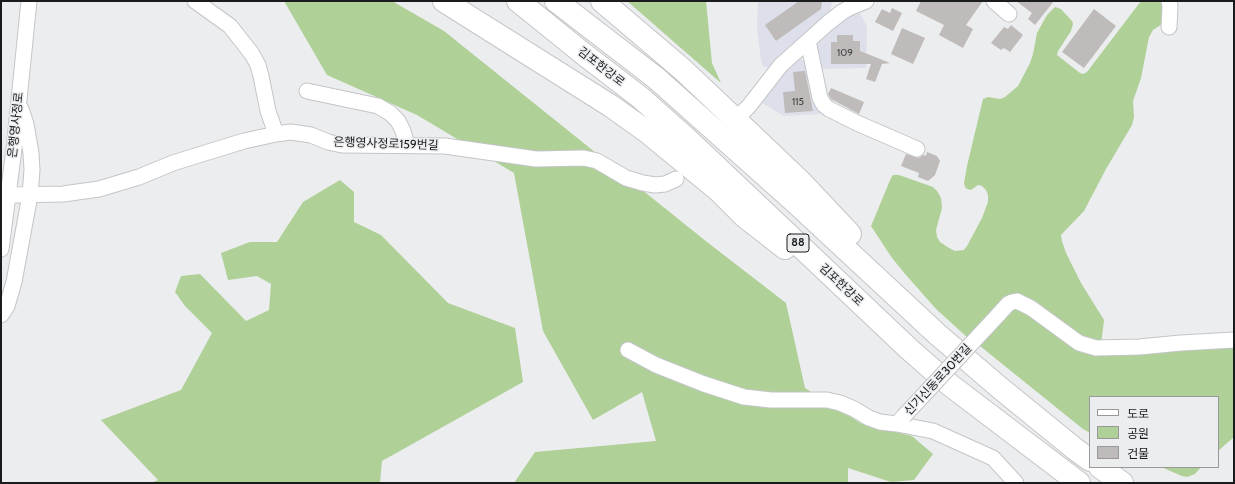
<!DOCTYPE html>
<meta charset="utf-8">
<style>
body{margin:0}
#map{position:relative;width:1235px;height:484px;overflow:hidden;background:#ecedef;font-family:Cabin,"Noto Sans KR",sans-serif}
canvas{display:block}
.frame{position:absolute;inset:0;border:2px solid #1a1b1c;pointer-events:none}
.legend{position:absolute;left:1089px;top:396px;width:130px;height:72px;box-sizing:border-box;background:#ecedef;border:1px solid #98999b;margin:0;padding:5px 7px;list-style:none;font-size:12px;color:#1a1b1c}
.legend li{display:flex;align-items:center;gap:8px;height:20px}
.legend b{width:20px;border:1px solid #98999b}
</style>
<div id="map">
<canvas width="1235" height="484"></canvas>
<div class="frame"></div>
<ul class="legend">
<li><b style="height:5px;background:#fff"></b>도로</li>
<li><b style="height:11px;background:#afd097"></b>공원</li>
<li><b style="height:11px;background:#bebbba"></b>건물</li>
</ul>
</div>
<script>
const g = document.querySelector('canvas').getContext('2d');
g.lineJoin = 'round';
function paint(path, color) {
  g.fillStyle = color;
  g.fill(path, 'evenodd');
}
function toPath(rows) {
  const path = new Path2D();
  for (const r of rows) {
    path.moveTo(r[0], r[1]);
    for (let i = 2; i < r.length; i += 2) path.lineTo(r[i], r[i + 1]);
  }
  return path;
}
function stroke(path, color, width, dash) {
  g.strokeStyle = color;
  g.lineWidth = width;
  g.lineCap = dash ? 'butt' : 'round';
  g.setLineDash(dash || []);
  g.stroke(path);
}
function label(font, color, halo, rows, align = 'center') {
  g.font = font + ' Cabin,"Noto Sans KR",sans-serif';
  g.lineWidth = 3;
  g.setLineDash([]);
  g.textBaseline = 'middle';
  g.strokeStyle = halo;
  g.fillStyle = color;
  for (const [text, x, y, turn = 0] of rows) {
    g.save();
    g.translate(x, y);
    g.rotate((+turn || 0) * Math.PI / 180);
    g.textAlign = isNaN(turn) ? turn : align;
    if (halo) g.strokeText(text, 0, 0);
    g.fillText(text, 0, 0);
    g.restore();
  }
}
paint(toPath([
 [758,1,832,1,829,18,770,69,763,66,761,60,757,28],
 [857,8,866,24,867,30,866,68,820,69,818,60,816,40],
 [800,59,806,61,820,114,784,116,759,101,771,84,796,61]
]), '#dde0ea');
paint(toPath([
 [284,1,392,1,444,31,707,242,786,303,805,388,862,424,912,436,933,454,914,480,891,482,848,468,848,483,514,483,535,452,656,441,642,392,593,420,543,331,514,173,417,115,327,75],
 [627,1,706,1,712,63,721,83],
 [1141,1,1166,1,1167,21,1153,30,1149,37,1141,78,1133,101,1134,117,1132,125,1106,169,1084,211,1061,235,1062,241,1066,253,1081,283,1104,320,1101,345,1090,343,1023,298,968,338,936,309,906,275,892,258,871,226,891,178,893,175,899,175,933,187,937,191,941,198,942,208,936,230,937,237,940,242,949,248,955,251,964,250,967,246,982,218,988,202,988,195,986,190,982,186,978,185,971,190,967,189,965,187,964,183,967,166,983,99,988,97,1000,99,1005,97,1018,86,1030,63,1033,54,1037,33,1047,15,1055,7,1061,9,1072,21,1073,24,1071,31,1058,51,1057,55,1080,73,1083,74,1087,72],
 [340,180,354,192,354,222,381,235,448,303,515,328,523,382,382,461,380,483,151,483,158,480,101,420,181,390,212,333,185,306,175,292,181,276,200,274,246,321,269,310,271,284,257,276,228,280,221,253,250,242,277,242,303,202],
 [1020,307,1073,344,1234,344,1234,437,1218,451,1218,397,1090,397,1090,433,1083,429,980,346,1007,313,1014,308],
 [1161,467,1201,467,1195,474,1187,477,1182,476]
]), '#afd097');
paint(toPath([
 [799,1,822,1,821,9,776,41,765,25],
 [921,1,983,1,966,25,973,29,963,48,939,35,944,25,916,11],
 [1016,1,1054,1,1035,25,1028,19,1032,13],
 [892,8,902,13,893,31,875,22,882,9,890,13],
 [1094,9,1116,26,1084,68,1062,52],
 [1011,25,1023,35,1010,52,1004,48,1001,50,991,43,1004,27,1008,29],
 [902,28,925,38,913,64,891,54],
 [837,35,853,35,853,41,860,41,860,51,890,63,882,64,875,82,866,79,871,64,831,64,831,42,837,42],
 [805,71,813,111,785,113,783,92,795,91,793,72],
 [831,88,864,102,859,114,831,99,828,94],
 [927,152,937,156,940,161,935,175,928,181,918,177,919,173,901,166,906,154,918,158,924,155,926,156]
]), '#bebbba');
const minor = toPath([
 [195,1,230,26,252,54,258,65,261,76,268,111,276,134],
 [994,1,1009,14],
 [1169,27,1170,6,1169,1],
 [808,41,820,98,824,105,829,109,857,123,917,149],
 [307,91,378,106,390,113,398,121,403,131,407,145],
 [743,112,749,106,781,65,828,23,842,12,851,7,866,1],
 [9,195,63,194,99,189,139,177,173,163,205,153,244,141,276,134,291,132,311,135,328,142,342,145,445,146,536,159,584,158,597,161,626,178,643,183,655,185,665,184,676,179],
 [1,249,14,149,29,1],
 [1,315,7,306,14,282,30,195,32,170,31,153,26,124,21,109],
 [998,315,1008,304,1012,302,1017,301,1031,308,1079,343,1096,348,1139,347,1181,343,1234,340],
 [628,350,656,365,704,384,744,397,771,400,827,400,840,403,854,409,869,418,880,422,897,424,904,416],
 [897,424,933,431,993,458,1016,483]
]);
const highway = toPath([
 [444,1,611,106,646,131,718,190,744,216,785,248],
 [518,1,585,55,641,98,686,138,909,349,950,385,1079,483],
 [556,1,656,78,795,202,937,334,1000,388,1075,449,1090,460],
 [602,1,682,69,718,103,802,183,850,234],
 [1100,467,1122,483]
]);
stroke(minor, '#c4c5c8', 17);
stroke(highway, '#c4c5c8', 24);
stroke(minor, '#fff', 15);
stroke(highway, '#fff', 22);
const minorBridge = toPath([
 [904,416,998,315]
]);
stroke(minorBridge, '#c4c5c8', 17, []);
stroke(minorBridge, '#fff', 15);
label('10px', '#434344', null, [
 ["109",845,53],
 ["115",798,102]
]);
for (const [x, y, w] of [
 [798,243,22]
]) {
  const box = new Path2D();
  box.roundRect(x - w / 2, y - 9, w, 18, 3);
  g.fillStyle = '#ecedef';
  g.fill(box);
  stroke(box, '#1a1b1c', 1);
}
label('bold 11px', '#1a1b1c', null, [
 ["88",798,243]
]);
label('12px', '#1a1b1c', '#ecedef', [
 ["김포한강로",601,67,38],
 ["은행영사정로",16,125,-84],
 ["은행영사정로159번길",386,144,2],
 ["김포한강로",841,285,43],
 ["신기신동로30번길",938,380,-47]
]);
</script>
